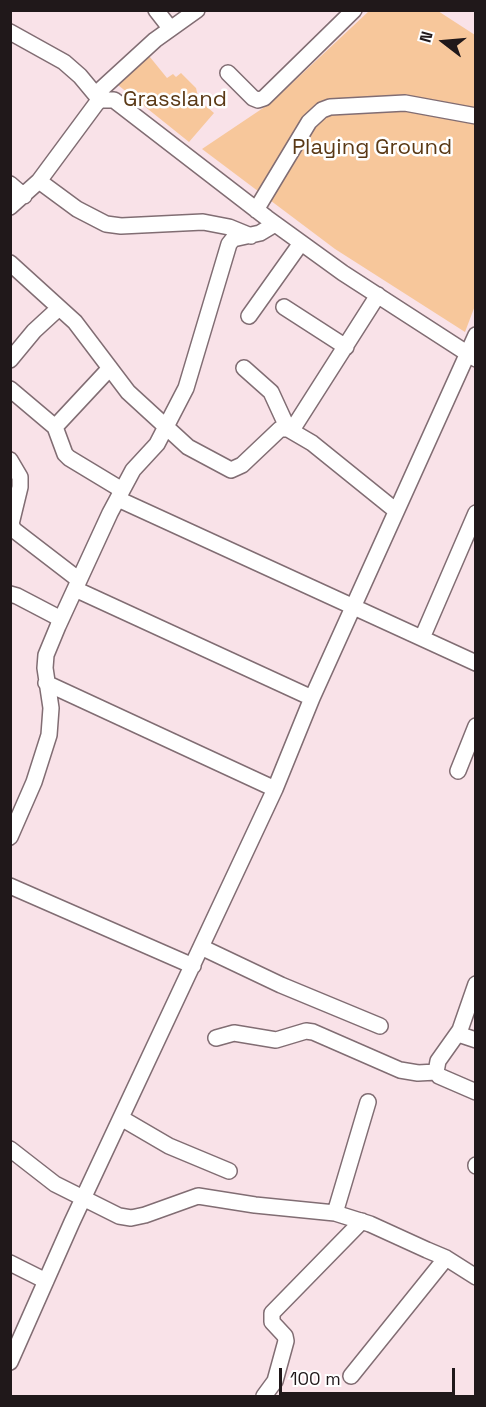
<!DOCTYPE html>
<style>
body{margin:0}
#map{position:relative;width:486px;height:1407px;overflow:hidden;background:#f9e2e8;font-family:"Space Grotesk",sans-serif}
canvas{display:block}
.frame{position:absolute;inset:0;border:12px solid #20181a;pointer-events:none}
.north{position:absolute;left:414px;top:12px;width:60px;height:60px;-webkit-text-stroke:4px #fff;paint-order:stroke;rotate:286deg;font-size:16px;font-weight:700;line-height:24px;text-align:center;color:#20181a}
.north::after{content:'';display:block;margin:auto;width:21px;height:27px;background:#20181a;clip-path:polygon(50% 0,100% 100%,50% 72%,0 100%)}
.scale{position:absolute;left:279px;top:1368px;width:176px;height:27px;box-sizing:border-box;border:3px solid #20181a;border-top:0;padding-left:8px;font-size:18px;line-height:21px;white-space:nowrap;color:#20181a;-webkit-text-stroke:4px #fff;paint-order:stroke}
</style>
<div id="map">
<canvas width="486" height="1407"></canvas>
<div class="frame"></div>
<div class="north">N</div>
<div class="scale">100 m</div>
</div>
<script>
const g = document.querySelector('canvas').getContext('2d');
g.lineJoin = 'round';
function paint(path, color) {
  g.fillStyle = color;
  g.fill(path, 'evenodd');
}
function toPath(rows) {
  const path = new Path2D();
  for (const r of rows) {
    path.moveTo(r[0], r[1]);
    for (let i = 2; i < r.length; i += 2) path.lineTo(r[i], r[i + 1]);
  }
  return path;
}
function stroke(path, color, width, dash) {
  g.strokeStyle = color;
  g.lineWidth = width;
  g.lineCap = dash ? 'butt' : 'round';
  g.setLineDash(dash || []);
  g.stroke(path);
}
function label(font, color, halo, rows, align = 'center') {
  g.font = font + ' "Space Grotesk",sans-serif';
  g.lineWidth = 5;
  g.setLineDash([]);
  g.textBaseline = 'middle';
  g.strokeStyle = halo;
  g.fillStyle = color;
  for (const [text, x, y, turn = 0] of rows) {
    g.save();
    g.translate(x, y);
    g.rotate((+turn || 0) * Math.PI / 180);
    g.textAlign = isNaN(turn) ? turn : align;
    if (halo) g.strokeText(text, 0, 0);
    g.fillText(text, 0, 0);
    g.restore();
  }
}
paint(toPath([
 [369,11,438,11,475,35,476,303,465,332,335,249,202,149,272,102],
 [141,46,167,78,173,74,176,77,181,73,196,88,199,100,214,113,189,142,108,77]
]), '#f7c79b');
const minor = toPath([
 [156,10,170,28],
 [10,32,64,62,80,76,100,100],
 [228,73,253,98,258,100,264,98,354,10],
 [96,94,155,40,197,10],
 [39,181,77,209,106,224,121,226,203,222,229,227,251,236],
 [10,184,24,196],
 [10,207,39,181,96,104,100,100,114,100,267,218,343,273,476,359],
 [256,210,309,122,322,110,330,107,405,103,476,116],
 [10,263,75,322,128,392,188,447,231,470,242,465,280,429,288,429,312,443,395,510],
 [284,307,346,347],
 [249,316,301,243],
 [10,360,34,331,59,308],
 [244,368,271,392,288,429],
 [10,389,55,427,65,454,69,458,122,490],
 [55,427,110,368],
 [292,430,378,295],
 [10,460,20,477,20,487,11,524,14,530,79,580],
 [118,499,476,663],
 [75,589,312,698],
 [10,594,17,596,61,619],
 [422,638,476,513],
 [46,683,275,789],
 [458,771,476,726],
 [10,837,34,782,49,735,51,708,45,668,46,655,58,626,110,513,133,470,157,444,186,388,229,244,233,239,260,233,275,224],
 [10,886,193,966],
 [201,947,281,985,380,1026],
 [476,984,460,1030,438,1061,436,1072,439,1076,476,1092],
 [458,1034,476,1040],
 [216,1038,234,1033,276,1040,306,1031,313,1032,400,1070,418,1073,436,1072],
 [121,1118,169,1146,229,1171],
 [10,1149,55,1184,119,1216,131,1218,145,1215,198,1196,255,1205,335,1213,370,1224,427,1250,446,1258,476,1277],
 [476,1165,476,1166],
 [335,1213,368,1102],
 [10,1263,46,1281],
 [10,1362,72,1222,275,789,312,698,476,335],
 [351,1376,446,1258],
 [264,1396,275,1381,286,1341,285,1336,272,1322,272,1313,362,1221]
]);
stroke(minor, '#816d73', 18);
stroke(minor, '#fff', 15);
label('22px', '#5a3916', '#fff', [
 ["Grassland",175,100],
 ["Playing Ground",372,148]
]);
</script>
